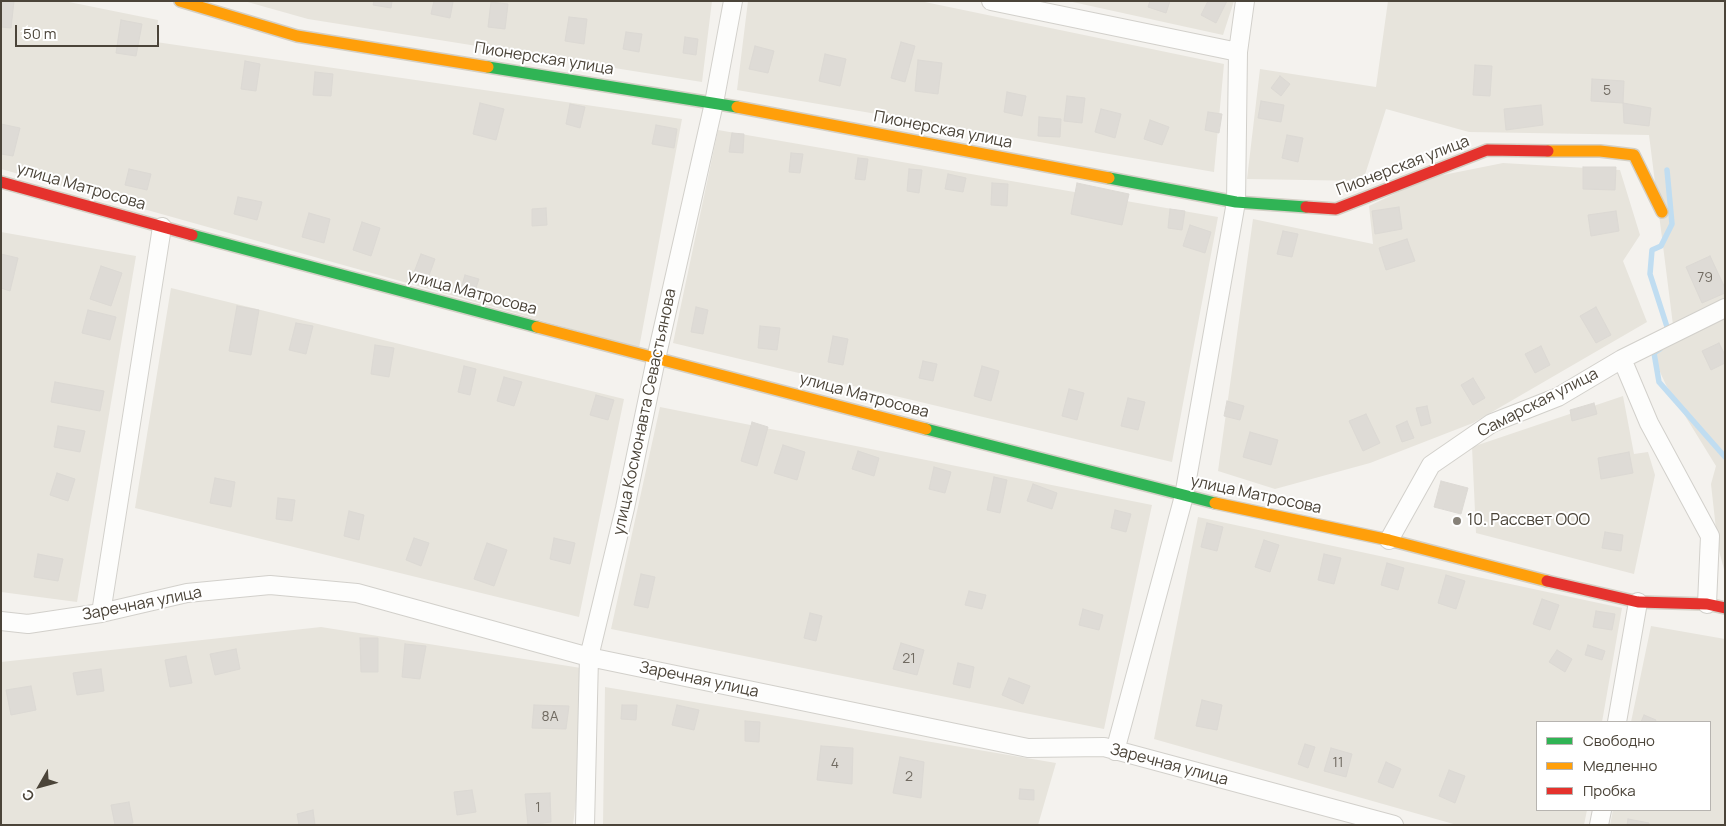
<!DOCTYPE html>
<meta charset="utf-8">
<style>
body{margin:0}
#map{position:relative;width:1726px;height:826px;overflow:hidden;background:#f4f2ee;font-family:Manrope,sans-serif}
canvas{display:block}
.frame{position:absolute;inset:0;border:2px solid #4b4439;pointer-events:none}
.legend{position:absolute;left:1536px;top:721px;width:175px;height:90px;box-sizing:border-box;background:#fff;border:1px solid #b7b4b0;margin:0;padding:6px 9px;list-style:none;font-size:15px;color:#4b4439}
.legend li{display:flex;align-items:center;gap:10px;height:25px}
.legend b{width:25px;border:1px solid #b7b4b0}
.north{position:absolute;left:15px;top:761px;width:50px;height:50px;-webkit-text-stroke:4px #fff;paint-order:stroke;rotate:232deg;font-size:14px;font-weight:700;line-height:20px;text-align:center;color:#4b4439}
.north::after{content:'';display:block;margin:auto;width:18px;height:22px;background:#4b4439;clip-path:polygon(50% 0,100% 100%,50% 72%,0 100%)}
.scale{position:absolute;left:15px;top:25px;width:144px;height:22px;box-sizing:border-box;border:2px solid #4b4439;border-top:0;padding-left:6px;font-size:15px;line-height:18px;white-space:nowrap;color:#4b4439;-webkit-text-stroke:4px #fff;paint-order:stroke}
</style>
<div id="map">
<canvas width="1726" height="826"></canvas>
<div class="frame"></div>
<ul class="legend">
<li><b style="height:6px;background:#30b455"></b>Свободно</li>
<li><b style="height:6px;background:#ff9f0a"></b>Медленно</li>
<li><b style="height:6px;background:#e5322d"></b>Пробка</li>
</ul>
<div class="north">С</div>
<div class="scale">50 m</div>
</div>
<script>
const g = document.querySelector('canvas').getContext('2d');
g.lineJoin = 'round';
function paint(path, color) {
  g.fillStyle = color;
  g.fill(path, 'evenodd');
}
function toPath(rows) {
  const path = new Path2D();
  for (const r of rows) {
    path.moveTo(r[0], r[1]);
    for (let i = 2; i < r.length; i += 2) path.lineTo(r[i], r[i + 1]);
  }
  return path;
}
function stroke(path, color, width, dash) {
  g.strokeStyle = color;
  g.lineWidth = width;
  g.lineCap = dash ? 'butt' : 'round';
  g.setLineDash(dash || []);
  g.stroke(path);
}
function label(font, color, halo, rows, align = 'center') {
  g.font = font + ' Manrope,sans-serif';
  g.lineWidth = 4;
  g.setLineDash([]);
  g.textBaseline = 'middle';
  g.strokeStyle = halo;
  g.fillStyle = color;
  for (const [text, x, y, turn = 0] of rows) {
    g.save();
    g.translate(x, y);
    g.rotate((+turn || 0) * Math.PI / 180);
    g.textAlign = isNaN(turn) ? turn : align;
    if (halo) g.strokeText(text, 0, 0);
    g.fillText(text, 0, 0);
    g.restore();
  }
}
paint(toPath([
 [1,1,64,1,158,20,156,42,682,119,639,348,1,169],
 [244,1,712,1,702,82,308,19],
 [748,1,920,1,1224,64,1214,172,737,90],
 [1068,1,1234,1,1223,35],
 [1388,1,1725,1,1725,302,1673,325,1649,135,1469,132,1386,109,1363,181,1247,179,1260,69,1376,87],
 [718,130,1218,217,1172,462,673,343],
 [1503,163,1620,170,1640,235,1623,261,1647,322,1473,423,1370,463,1275,489,1218,471,1253,219,1373,244,1369,206,1428,178],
 [1,232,136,256,77,602,1,592],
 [171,288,624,399,579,617,135,508],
 [1725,308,1725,573,1718,547,1711,484,1716,466,1666,385,1650,350],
 [1623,396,1634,454,1648,452,1655,475,1634,574,1476,533,1472,447],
 [660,407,1152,505,1104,729,611,629],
 [1198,517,1622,608,1602,722,1537,722,1537,810,1587,810,1584,825,1457,825,1154,739],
 [1651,626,1725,639,1725,825,1610,825,1613,810,1710,810,1710,722,1631,722],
 [321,627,581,668,582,753,573,825,1,825,1,662],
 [605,687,1056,763,1038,825,603,825]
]), '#e7e4dc');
stroke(toPath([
 [1667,170,1672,224,1661,246,1652,250,1650,274,1669,333],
 [1660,349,1654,353,1659,382,1725,457]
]), '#c0ddf1', 5.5);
const building = toPath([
 [1,1,14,1,11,28,1,27,1,1],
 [374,1,392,1,391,8,373,5,374,1],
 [434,1,453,2,450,18,431,14,434,1],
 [1150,1,1170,1,1166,13,1148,7,1150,1],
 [1208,1,1227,1,1216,23,1201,15,1208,1],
 [491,2,508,4,505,29,488,27,491,2],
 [569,17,587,19,584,44,565,41,569,17],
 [121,20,142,24,136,56,116,53,121,20],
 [626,32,642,34,639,52,623,49,626,32],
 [685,37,698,39,696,55,683,53,685,37],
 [901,42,915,46,905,82,891,78,901,42],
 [755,46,774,51,768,73,749,69,755,46],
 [825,54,846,59,840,86,819,81,825,54],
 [918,60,942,63,938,94,915,91,918,60],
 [245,61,260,64,256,91,241,89,245,61],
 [1475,65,1492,66,1490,96,1473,95,1475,65],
 [315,72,333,74,331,96,313,95,315,72],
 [1280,76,1290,84,1281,96,1271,88,1280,76],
 [1592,79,1624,81,1623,103,1591,101,1592,79],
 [1007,92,1026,96,1022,116,1004,112,1007,92],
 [1067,96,1085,98,1082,123,1064,121,1067,96],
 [1261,101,1284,105,1281,122,1258,118,1261,101],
 [480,103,504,109,496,140,473,134,480,103],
 [1623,103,1651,108,1649,126,1624,123,1623,103],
 [570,104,585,107,580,128,566,124,570,104],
 [1541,105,1543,125,1506,130,1504,109,1541,105],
 [1101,109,1121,114,1115,138,1095,132,1101,109],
 [1208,112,1222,114,1219,133,1205,130,1208,112],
 [1039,117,1061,119,1060,137,1038,136,1039,117],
 [1150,120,1169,127,1162,145,1144,139,1150,120],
 [1,124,20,128,13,156,1,154,1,124],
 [656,125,677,129,674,148,652,144,656,125],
 [732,133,744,134,743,153,729,152,732,133],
 [1287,135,1303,138,1298,162,1282,158,1287,135],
 [791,153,803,154,800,173,789,172,791,153],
 [858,158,868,159,865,180,855,179,858,158],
 [1583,167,1616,167,1615,190,1583,189,1583,167],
 [129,169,151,174,147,190,125,185,129,169],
 [909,169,922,170,919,193,907,191,909,169],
 [948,174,966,178,963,192,945,189,948,174],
 [992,183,1008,184,1007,206,991,205,992,183],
 [1077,183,1129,194,1122,225,1071,214,1077,183],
 [238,197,262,202,257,220,234,214,238,197],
 [1399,207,1402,229,1375,234,1372,211,1399,207],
 [546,208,547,225,532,226,532,209,546,208],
 [1170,209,1185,211,1182,230,1168,228,1170,209],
 [1616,211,1619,231,1591,236,1588,215,1616,211],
 [309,213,330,219,324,243,302,237,309,213],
 [362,222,380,228,371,256,353,250,362,222],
 [1190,225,1211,232,1205,253,1183,246,1190,225],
 [1283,231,1298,234,1292,257,1277,254,1283,231],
 [1407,239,1415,261,1386,270,1379,248,1407,239],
 [1,254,18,258,10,291,1,288,1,254],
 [421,254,435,259,427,281,413,275,421,254],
 [1710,256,1725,288,1725,293,1702,303,1686,267,1710,256],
 [101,266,122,273,111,306,90,299,101,266],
 [465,275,479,279,473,296,460,292,465,275],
 [237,306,259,310,251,355,229,351,237,306],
 [696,307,708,310,703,334,691,332,696,307],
 [1596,307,1611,335,1596,343,1580,316,1596,307],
 [88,310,116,317,110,340,82,333,88,310],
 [296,323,313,326,306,354,289,350,296,323],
 [760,326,780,328,777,350,758,348,760,326],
 [833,336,848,339,843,365,828,362,833,336],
 [1719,343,1725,355,1725,363,1711,370,1702,351,1719,343],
 [375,345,394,348,389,377,371,374,375,345],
 [1541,346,1550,365,1535,373,1525,354,1541,346],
 [923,361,937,364,933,381,919,378,923,361],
 [464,366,476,369,470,395,458,392,464,366],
 [982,366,999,371,991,401,974,396,982,366],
 [504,377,522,382,514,406,497,401,504,377],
 [1473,378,1485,398,1473,405,1461,385,1473,378],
 [55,382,104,391,100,411,51,402,55,382],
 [1069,389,1084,393,1077,420,1062,416,1069,389],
 [596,395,614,400,608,420,590,415,596,395],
 [1128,398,1145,402,1138,430,1121,426,1128,398],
 [1227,401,1244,406,1240,420,1224,416,1227,401],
 [1594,403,1597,414,1572,421,1570,410,1594,403],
 [1427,406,1431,423,1421,426,1416,408,1427,406],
 [1366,414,1380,443,1363,451,1349,421,1366,414],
 [1407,421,1414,438,1402,442,1396,426,1407,421],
 [752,422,768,427,757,466,741,461,752,422],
 [58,426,85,431,80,452,54,447,58,426],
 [1250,432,1278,440,1271,465,1243,457,1250,432],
 [783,445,805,452,797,480,774,473,783,445],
 [858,451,879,458,874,476,852,469,858,451],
 [1629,452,1633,473,1601,479,1598,458,1629,452],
 [934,467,951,472,945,493,929,489,934,467],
 [57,473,75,479,68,501,50,495,57,473],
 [994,477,1007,480,1000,513,987,510,994,477],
 [215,478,235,482,231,507,210,503,215,478],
 [1441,481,1468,488,1461,514,1434,507,1441,481],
 [1033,484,1057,493,1052,509,1027,501,1033,484],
 [278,498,295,500,292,521,276,519,278,498],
 [1115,510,1131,514,1126,532,1111,528,1115,510],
 [349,511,364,515,359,540,344,536,349,511],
 [1207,523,1223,527,1217,551,1201,547,1207,523],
 [1605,532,1623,535,1621,551,1602,548,1605,532],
 [414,538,429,543,421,566,406,560,414,538],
 [554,538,575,543,570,564,550,559,554,538],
 [1264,540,1279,545,1270,572,1255,567,1264,540],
 [487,543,507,550,494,586,474,579,487,543],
 [38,554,63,559,58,581,34,577,38,554],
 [1324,554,1341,558,1334,584,1318,580,1324,554],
 [1387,563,1404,568,1398,590,1381,585,1387,563],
 [641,574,655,577,648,608,634,605,641,574],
 [1446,575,1465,581,1456,609,1438,603,1446,575],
 [969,591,986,595,982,609,965,605,969,591],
 [1542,599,1559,605,1550,630,1533,624,1542,599],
 [1083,609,1103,615,1099,630,1079,625,1083,609],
 [1596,611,1615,614,1612,630,1593,627,1596,611],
 [810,613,822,616,816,641,804,638,810,613],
 [360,638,378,638,378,672,361,672,360,638],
 [901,643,924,650,917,675,893,669,901,643],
 [405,644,426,646,420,679,402,677,405,644],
 [1588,645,1605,651,1602,660,1585,655,1588,645],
 [236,649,240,669,215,675,210,654,236,649],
 [1557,650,1572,659,1565,672,1549,662,1557,650],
 [186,656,192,683,170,687,165,660,186,656],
 [958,663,974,667,970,688,953,684,958,663],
 [101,669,104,691,77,695,73,673,101,669],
 [1009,678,1030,686,1023,704,1002,695,1009,678],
 [31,686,36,710,11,715,6,690,31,686],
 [1202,700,1222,705,1217,730,1196,726,1202,700],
 [534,705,569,706,566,729,532,728,534,705],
 [622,705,637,705,636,720,621,719,622,705],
 [677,705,699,710,694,730,672,725,677,705],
 [1644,715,1656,720,1655,722,1641,722,1644,715],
 [745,721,760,722,759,742,745,741,745,721],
 [1305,744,1315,747,1308,768,1298,764,1305,744],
 [821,746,853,748,852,784,817,780,821,746],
 [1331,748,1352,754,1346,777,1324,771,1331,748],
 [900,757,924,762,921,798,893,793,900,757],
 [1386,762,1401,769,1393,788,1378,782,1386,762],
 [1449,770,1465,776,1455,803,1439,796,1449,770],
 [1020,789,1034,790,1034,800,1019,799,1020,789],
 [472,790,476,812,457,815,454,792,472,790],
 [550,793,551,822,528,825,525,794,550,793],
 [129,802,133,823,115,825,111,805,129,802],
 [313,810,315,825,299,825,297,814,313,810],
 [1628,819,1649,823,1649,825,1627,825,1628,819]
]);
paint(building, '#dedbd6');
stroke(building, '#dcd9d4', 1);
const street = toPath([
 [991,1,1238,52,1236,202,1184,496,1115,751],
 [1238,52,1245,1],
 [1622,359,1649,423,1710,536,1707,604],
 [1389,540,1431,465,1492,423,1558,397,1622,359,1725,308],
 [101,613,162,227],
 [1,621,28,624,101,613,187,593,270,585,357,593,589,657,1028,748,1104,747,1394,825],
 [1617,722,1638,602],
 [585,825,589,657,625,508,656,359,714,103,733,1],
 [1599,825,1602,810]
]);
const fast = toPath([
 [488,67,737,107],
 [1109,178,1236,202,1306,207],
 [192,235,537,327],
 [926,429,1215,503]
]);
const slow = toPath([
 [180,1,297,36,488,67],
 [737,107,1109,178],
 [1548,151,1600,151,1634,155,1662,212],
 [537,327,926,429],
 [1215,503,1389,540,1547,581]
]);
const jam = toPath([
 [1,182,192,235],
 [1306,207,1336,209,1487,150,1548,151],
 [1547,581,1638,602,1707,604,1725,608]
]);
stroke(street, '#d2d0cb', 20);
stroke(fast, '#d3cfc5', 14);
stroke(slow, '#d3cfc5', 14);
stroke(jam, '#d3cfc5', 14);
stroke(street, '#fdfdfc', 18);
stroke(fast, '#30b455', 11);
stroke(slow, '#ff9f0a', 11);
stroke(jam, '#e5322d', 11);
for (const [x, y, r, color] of [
 [1457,521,5,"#868178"]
]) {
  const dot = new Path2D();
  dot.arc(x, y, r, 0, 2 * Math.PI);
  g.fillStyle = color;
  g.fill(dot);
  stroke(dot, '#fff', 2);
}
label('14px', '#706a61', null, [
 ["5",1607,91],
 ["79",1705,278],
 ["21",909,659],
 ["8А",550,717],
 ["11",1338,763],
 ["4",835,764],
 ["2",909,777],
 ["1",538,808]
]);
label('16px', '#4b4439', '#fff', [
 ["Пионерская улица",544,59,9],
 ["Пионерская улица",943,130,11],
 ["Пионерская улица",1403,166,-21],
 ["улица Матросова",81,187,16],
 ["улица Матросова",472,293,15],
 ["улица Матросова",864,396,15],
 ["Самарская улица",1538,403,-27],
 ["улица Космонавта Севастьянова",645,412,-78],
 ["улица Матросова",1256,495,12],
 ["Заречная улица",142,604,-11],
 ["Заречная улица",699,680,12],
 ["Заречная улица",1169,765,15]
]);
label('16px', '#4b4439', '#fff', [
 ["10. Рассвет ООО",1467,521]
], 'left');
</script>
